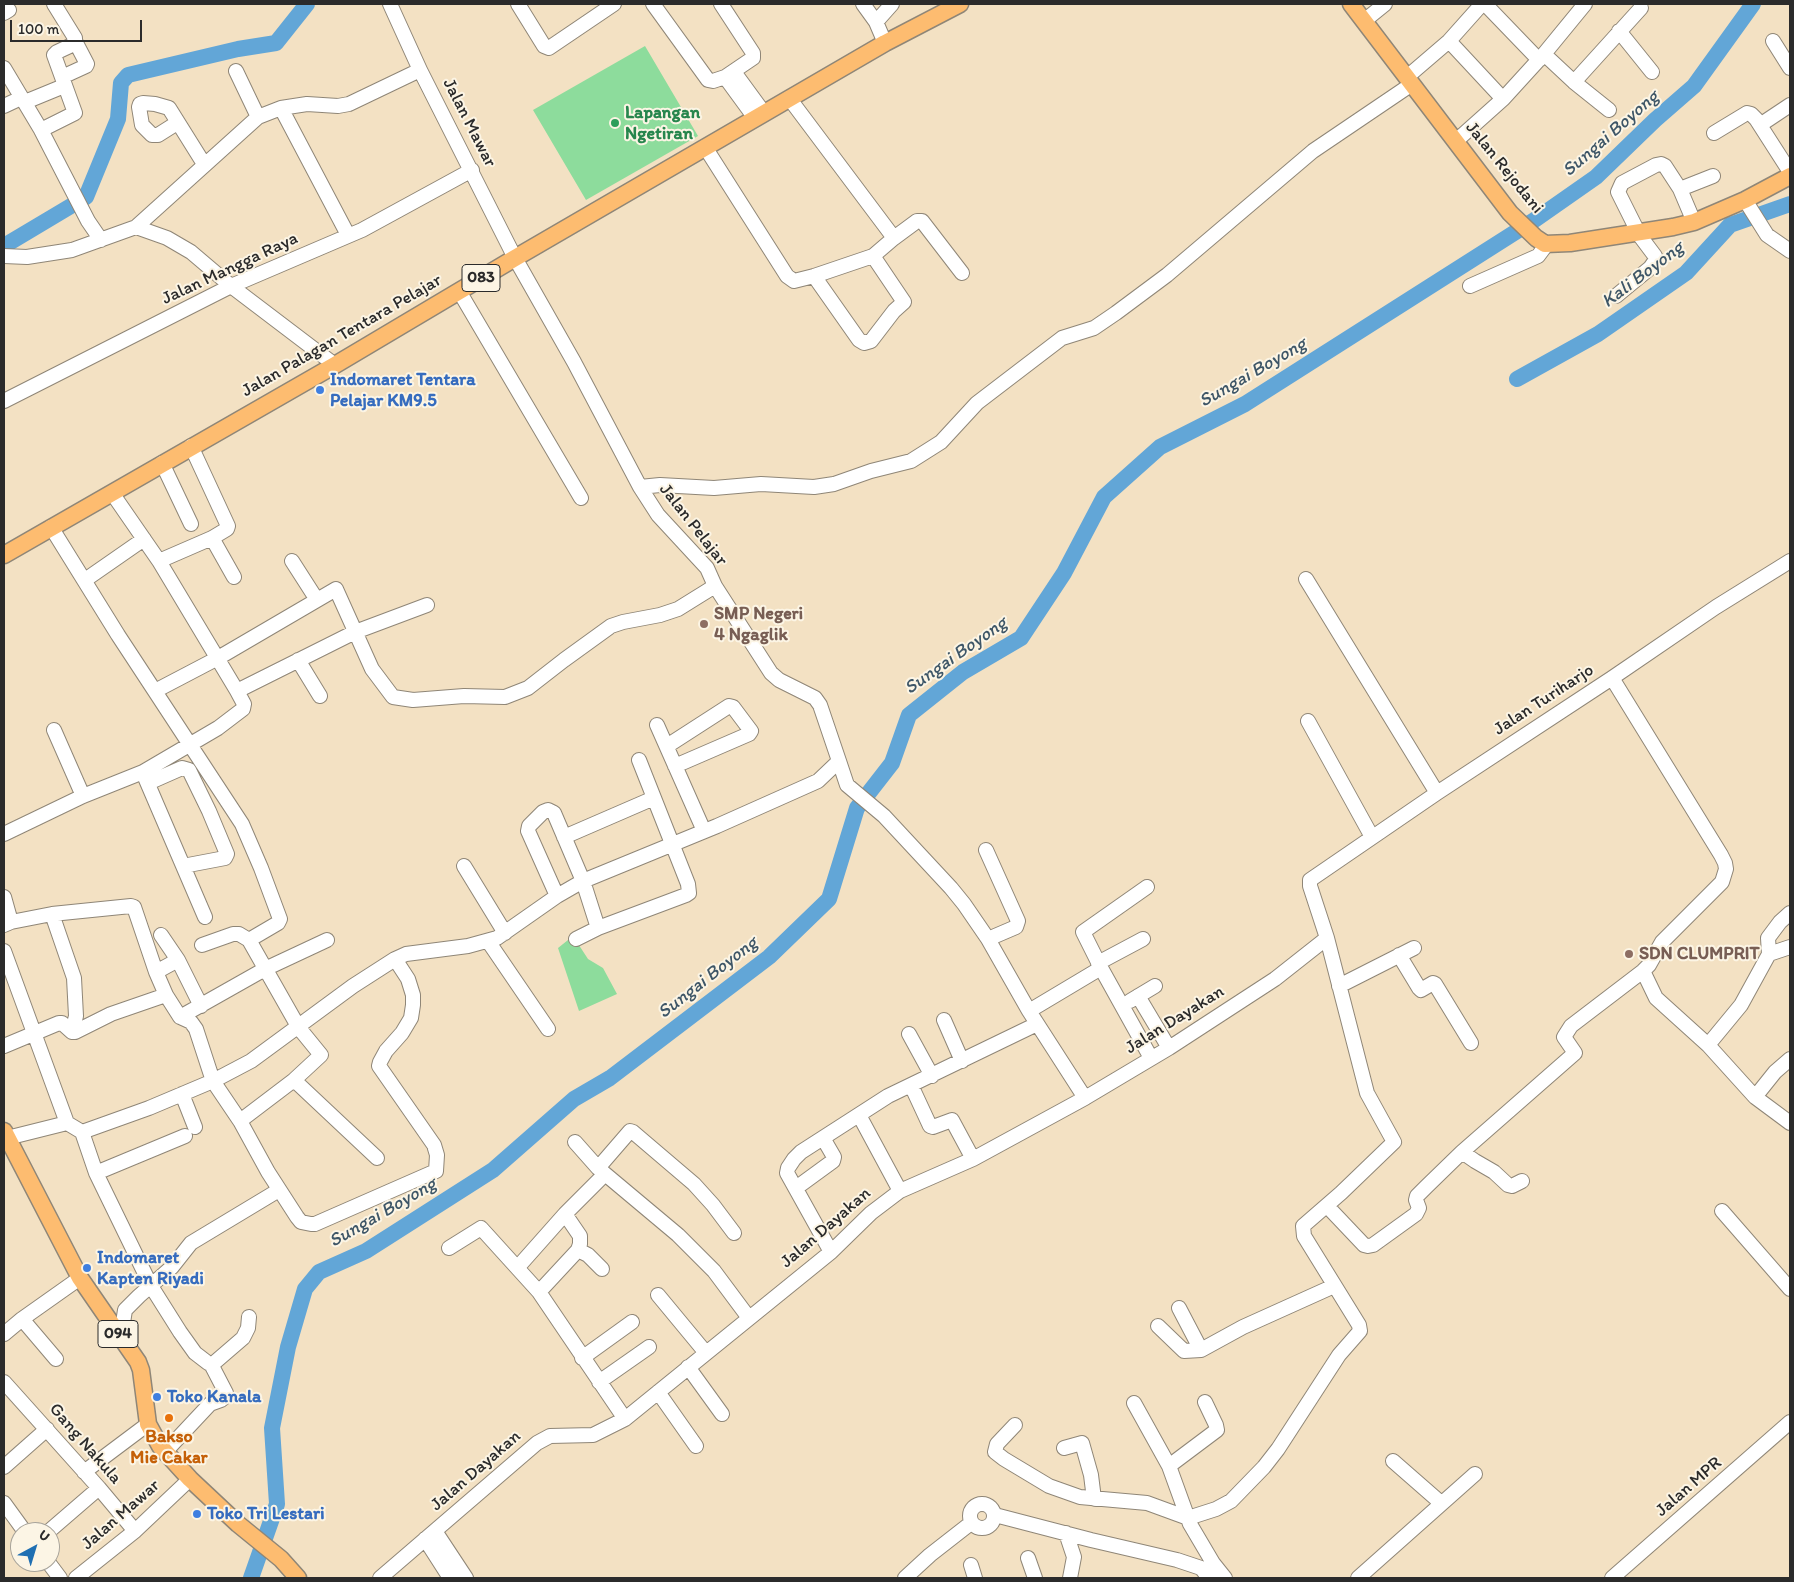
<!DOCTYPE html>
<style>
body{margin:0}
#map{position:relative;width:1794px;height:1582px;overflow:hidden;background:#f3e1c3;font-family:Itim,sans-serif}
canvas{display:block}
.frame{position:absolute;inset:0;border:5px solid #2b2b2b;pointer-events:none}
.north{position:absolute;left:10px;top:1522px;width:50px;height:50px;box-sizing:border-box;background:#fcf5e5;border:1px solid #a8a49b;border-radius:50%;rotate:39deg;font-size:14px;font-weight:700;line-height:20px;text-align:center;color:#2b2b2b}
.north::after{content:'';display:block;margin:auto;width:18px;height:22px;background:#1f6fb2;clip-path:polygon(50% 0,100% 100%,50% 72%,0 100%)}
.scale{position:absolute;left:10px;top:20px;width:132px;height:22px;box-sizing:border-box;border:2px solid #2b2b2b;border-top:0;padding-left:6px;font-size:15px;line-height:18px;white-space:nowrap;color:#2b2b2b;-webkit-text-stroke:4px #fcf5e5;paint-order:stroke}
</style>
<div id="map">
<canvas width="1794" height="1582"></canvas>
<div class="frame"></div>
<div class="north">U</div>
<div class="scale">100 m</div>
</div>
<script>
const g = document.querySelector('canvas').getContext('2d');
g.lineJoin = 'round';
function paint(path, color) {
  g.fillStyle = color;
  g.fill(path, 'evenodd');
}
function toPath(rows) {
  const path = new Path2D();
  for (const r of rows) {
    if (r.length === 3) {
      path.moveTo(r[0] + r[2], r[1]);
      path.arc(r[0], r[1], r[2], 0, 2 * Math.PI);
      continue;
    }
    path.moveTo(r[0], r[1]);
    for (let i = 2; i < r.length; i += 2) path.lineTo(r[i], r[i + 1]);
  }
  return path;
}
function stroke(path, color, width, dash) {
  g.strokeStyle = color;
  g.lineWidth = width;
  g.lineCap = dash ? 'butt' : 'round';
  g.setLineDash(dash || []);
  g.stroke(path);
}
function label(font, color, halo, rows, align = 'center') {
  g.font = font + ' Itim,sans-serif';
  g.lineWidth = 4;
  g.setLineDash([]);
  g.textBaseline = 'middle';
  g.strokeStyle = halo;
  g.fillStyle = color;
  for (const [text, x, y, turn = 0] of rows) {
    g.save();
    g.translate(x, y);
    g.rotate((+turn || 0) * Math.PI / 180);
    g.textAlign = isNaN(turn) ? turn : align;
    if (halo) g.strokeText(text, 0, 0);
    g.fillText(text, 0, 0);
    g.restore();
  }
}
paint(toPath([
 [645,46,698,136,586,200,533,110],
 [573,936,588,959,603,968,617,994,579,1011,558,948]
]), '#8ddc9c');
stroke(toPath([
 [4,246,86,197,118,119,121,83,128,75,238,49,276,43,307,4],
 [1517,379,1598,334,1686,273,1730,225,1790,204],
 [251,1578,277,1504,272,1428,288,1347,305,1289,319,1272,366,1251,493,1170,574,1099,610,1078,769,957,829,899,857,808,892,763,909,715,963,672,1021,638,1064,573,1104,497,1160,447,1245,404,1536,219,1596,177,1655,120,1694,86,1753,4]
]), '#62a6d7', 16);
const minor = toPath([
 [518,4,544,46,549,48,614,4],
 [653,4,708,80,713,81,725,77,753,58,753,53,721,4],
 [863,4,876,22,885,43],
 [1485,4,1539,60],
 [4,13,9,10],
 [1364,21,1385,4],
 [876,22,892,4],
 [1619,31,1652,72],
 [1449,41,1503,99],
 [1773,41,1790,68],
 [1544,54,1574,82,1609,110],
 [4,68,41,130,88,221,101,240],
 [236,71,258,117],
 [734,72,764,113],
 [62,77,86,66,87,64,75,41],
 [725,77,755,118],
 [1407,77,1449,41,1482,4],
 [1574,82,1641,8],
 [25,102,64,86],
 [4,106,21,98],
 [281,108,348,235],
 [177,123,158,135,152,135,142,125,139,107,140,104,143,103,155,104,169,108,204,164],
 [1760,125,1790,105],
 [41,130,75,113,54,55,57,52,72,45,75,41,75,38,54,4],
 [1714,133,1747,113,1751,114,1756,119,1790,172],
 [1456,141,1503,99,1544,54,1585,4],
 [705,147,787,276,794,281,814,276,873,256,894,238,789,98],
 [1680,189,1713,176],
 [1745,200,1767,235,1790,251],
 [136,227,258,117,281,108,307,104,338,106,349,104,420,70],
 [894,238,917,221,922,221,962,273],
 [4,256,27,257,72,250,136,227,167,238,191,252,231,286,335,365],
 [814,276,859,340,864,343,871,341,894,311,904,302,873,256],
 [1470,286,1538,256,1547,244],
 [459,291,581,498],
 [1616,296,1650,268,1655,261,1655,256,1640,236,1618,192,1622,183,1656,165,1661,164,1665,166,1680,189,1694,222],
 [4,401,231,286,362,230,472,170],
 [162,463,191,524],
 [640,487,660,485,714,488,761,484,814,487,834,484,871,471,911,461,941,442,977,403,1062,338,1094,328,1116,313,1167,275,1313,151,1412,84],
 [112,493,159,561,237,691],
 [51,527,118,635,242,824,261,868,280,919,278,923,249,940,299,1028,321,1055,294,1080,240,1121],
 [212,538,234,577],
 [159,561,212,538,227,529,228,526,191,446],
 [292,561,317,600],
 [1306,579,1437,793],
 [85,580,144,539],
 [298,660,320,696],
 [155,691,218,658,336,589,372,669,393,697,413,700,464,696,505,697,528,688,564,660,611,626,623,622,660,615,678,609,715,586],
 [1308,721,1372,837],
 [657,725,704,831],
 [54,730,83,796],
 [667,746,729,706,733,707,751,731,749,734,675,766],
 [839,761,847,785,884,816,951,888,964,904,988,939,1029,1011,1085,1098],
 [144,775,205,917],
 [148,783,182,768,189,770,209,811,227,854,225,858,183,866],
 [4,834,83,796,143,772,218,728,243,709,244,704,237,691,355,632,427,605],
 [564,837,654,798],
 [986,850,1018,921,1016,927,988,939],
 [464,866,505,933],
 [1147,887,1083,932,1101,968,1151,1058],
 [557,896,528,831,529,826,543,812,548,810,554,813,583,881,598,928],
 [4,897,11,922],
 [52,914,74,978,76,1016,72,1032],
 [4,925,11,922,52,914,131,906,134,907,156,972,166,995,180,1017,191,1022,196,1029,213,1081,240,1121,268,1172,297,1217,301,1222,311,1224,315,1224,436,1171,437,1155,434,1145,379,1066,380,1062,386,1051,402,1033,411,1018,413,1005,413,995,408,979,395,959],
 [161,935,178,960,201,1006],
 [576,939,598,928,686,895,689,893,688,884,639,760],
 [488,941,548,1029],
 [202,945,233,934,239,934,249,940],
 [4,951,67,1123],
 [1769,954,1768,938,1780,922,1790,913],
 [1399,955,1419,988,1421,990,1433,983,1435,984,1471,1043],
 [1098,963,1143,939],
 [1643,971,1656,998,1708,1045,1755,1097,1790,1123],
 [156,972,178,960],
 [1339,986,1414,948],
 [1138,996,1169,1048],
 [1130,1001,1155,986],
 [1029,1011,1101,968],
 [180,1017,265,969,327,940],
 [944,1020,962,1061],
 [909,1034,932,1076],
 [1708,1045,1741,1005,1769,954,1790,947],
 [4,1046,59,1023,62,1023,72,1032,75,1032,111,1014,166,995],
 [294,1080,377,1158],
 [911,1085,930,1126,933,1127,952,1120,973,1159],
 [182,1094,195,1127],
 [1755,1097,1775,1072,1790,1059],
 [859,1115,900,1191],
 [82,1132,96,1173,151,1286,180,1332,195,1353,208,1363,213,1365],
 [7,1138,67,1123,82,1132,149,1108,213,1081,251,1061,353,986,395,959,406,954,468,946,497,938,557,896,583,881,717,826,818,781,839,761,820,705,815,698,779,680,771,673,715,586,707,568,658,515,640,487,574,362,515,258,420,70,390,4],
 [575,1142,598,1168,678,1235,714,1271,749,1318],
 [1462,1152,1475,1161,1494,1172,1508,1185,1512,1186,1522,1181],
 [598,1168,630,1131,633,1132,694,1184,713,1205,734,1233],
 [96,1173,185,1136],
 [796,1188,833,1161,834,1157,823,1138],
 [1327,1206,1364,1245,1368,1246,1373,1245,1416,1214,1419,1208,1416,1200,1417,1196,1426,1187,1462,1152,1575,1053,1564,1037,1571,1026,1643,971,1649,965,1662,942,1722,882,1726,869,1725,863,1721,855,1612,678],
 [1722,1211,1790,1289],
 [449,1248,481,1228,539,1292,625,1419],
 [578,1250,588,1255,602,1269],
 [831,1252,787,1173,788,1168,794,1159,801,1152,888,1096,1037,1024],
 [518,1267,565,1214,605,1174],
 [539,1292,578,1250,580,1244,580,1236,565,1214],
 [658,1295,706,1353],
 [1179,1308,1201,1350],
 [22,1319,56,1359],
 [1158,1326,1184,1351,1201,1350,1243,1327,1334,1286],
 [117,1332,123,1323,125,1310,139,1296,172,1267,191,1243,279,1190],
 [4,1334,22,1319,80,1278],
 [582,1358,632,1322],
 [688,1367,722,1414],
 [4,1382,99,1488,135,1531],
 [599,1382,649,1347],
 [658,1392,696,1446],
 [1134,1403,1169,1466,1190,1524,1213,1563,1225,1578],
 [1015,1425,997,1444,995,1452,1004,1459,1049,1486,1080,1497,1147,1503,1188,1518,1216,1509,1231,1501,1264,1467,1278,1449,1339,1355,1360,1331,1359,1325,1304,1236,1303,1226,1341,1193,1394,1142,1367,1093,1327,938,1310,886,1310,880,1437,793,1612,678,1716,607,1790,561],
 [1064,1448,1082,1443,1091,1475,1094,1499],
 [165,1452,210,1404,221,1400,226,1396,226,1393,212,1366,214,1363,243,1338,248,1328,249,1317],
 [1393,1461,1441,1503],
 [1169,1466,1217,1430,1216,1425,1205,1402],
 [4,1467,47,1429],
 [84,1472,148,1424],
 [4,1503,25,1532],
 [982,1516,12],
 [995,1515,1091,1540,1177,1560,1201,1568,1209,1578],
 [435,1531,466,1578],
 [48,1532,99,1488],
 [1066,1533,1074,1557,1070,1578],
 [425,1539,450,1578],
 [1028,1558,1035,1578],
 [48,1562,60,1578],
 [971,1565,975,1578],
 [76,1578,135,1531,190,1479],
 [380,1578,537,1443,550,1436,593,1435,625,1419,831,1252,871,1213,900,1191,973,1159,1085,1098,1169,1048,1275,979,1327,938],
 [905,1578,930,1555,971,1523],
 [1358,1578,1475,1474],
 [1612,1578,1790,1422]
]);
const major = toPath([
 [1351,4,1510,213,1536,238,1545,244,1570,243,1673,227,1694,222,1745,200,1790,176],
 [4,555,335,365,515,258,885,43,960,4],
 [4,1131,80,1278,138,1362,141,1370,148,1424,160,1446,190,1479,238,1524,281,1559,298,1578]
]);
stroke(minor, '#8f8677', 16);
stroke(major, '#8f8677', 19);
stroke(minor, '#fff', 14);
stroke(major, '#fdbc70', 16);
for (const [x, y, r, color] of [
 [615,123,5,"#2e9e5b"],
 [320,390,5,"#3f7fe0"],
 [704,624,5,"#8d6e63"],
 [1629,954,5,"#8d6e63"],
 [87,1268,5,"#3f7fe0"],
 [157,1397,5,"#3f7fe0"],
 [169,1418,5,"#e8710a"],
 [197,1514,5,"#3f7fe0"]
]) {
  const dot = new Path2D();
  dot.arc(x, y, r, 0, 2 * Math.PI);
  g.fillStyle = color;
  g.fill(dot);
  stroke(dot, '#fcf5e5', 2);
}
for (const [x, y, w] of [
 [481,278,38],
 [118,1334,40]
]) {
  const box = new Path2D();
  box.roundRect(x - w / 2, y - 13.5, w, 27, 4);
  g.fillStyle = '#fcf5e5';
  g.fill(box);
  stroke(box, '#2b2b2b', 1);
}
label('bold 16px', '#2b2b2b', null, [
 ["083",481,278],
 ["094",118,1334]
]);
label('bold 18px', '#27864d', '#fcf5e5', [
 ["Lapangan",625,113],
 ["Ngetiran",625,134]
], 'left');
label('18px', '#2b2b2b', '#fcf5e5', [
 ["Jalan Mawar",469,123,63],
 ["Jalan Rejodani",1504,168,51],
 ["Jalan Mangga Raya",230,269,-25],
 ["Jalan Palagan Tentara Pelajar",342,336,-30],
 ["Jalan Pelajar",693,525,52],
 ["Jalan Turiharjo",1544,700,-33],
 ["Jalan Dayakan",1175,1020,-32],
 ["Jalan Dayakan",826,1228,-41],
 ["Gang Nakula",85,1444,49],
 ["Jalan Dayakan",476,1471,-41],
 ["Jalan MPR",1689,1487,-41],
 ["Jalan Mawar",121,1515,-41]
]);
label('bold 18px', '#366cbe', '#fcf5e5', [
 ["Indomaret Tentara",330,380],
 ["Pelajar KM9.5",330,401],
 ["Indomaret",97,1258],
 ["Kapten Riyadi",97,1279],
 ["Toko Kanala",167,1397],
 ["Toko Tri Lestari",207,1514]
], 'left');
label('bold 18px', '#785e54', '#fcf5e5', [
 ["SMP Negeri",714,614],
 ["4 Ngaglik",714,635],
 ["SDN CLUMPRIT",1639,954]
], 'left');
label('bold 18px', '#c56008', '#fcf5e5', [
 ["Bakso",169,1437],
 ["Mie Cakar",169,1458]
]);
label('italic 19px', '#3e5667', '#fcf5e5', [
 ["Sungai Boyong",1611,134,-41],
 ["Kali Boyong",1643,275,-37],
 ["Sungai Boyong",1253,373,-30],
 ["Sungai Boyong",956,656,-35],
 ["Sungai Boyong",708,978,-38],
 ["Sungai Boyong",383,1213,-30]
]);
</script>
